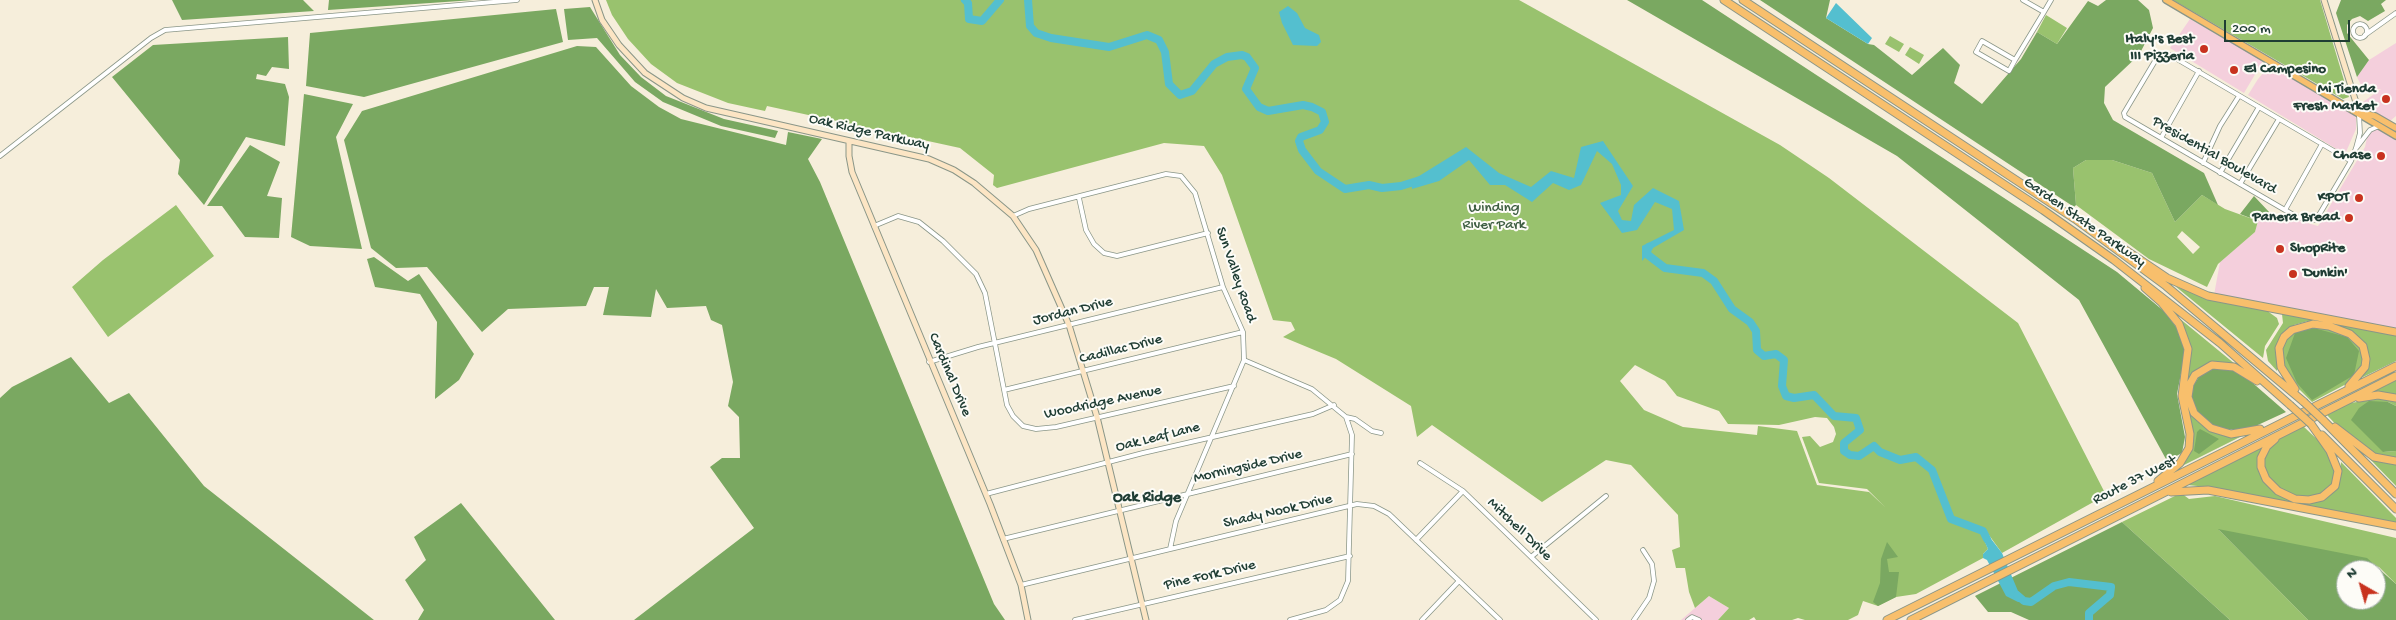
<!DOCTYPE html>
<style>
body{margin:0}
#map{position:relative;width:2396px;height:620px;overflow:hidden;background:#f6eedb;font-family:"Gochi Hand",sans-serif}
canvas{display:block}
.north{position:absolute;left:2336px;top:560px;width:50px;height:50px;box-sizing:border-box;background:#fdfcf7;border:1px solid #a4b0a9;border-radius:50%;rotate:322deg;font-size:14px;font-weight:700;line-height:20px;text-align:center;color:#1f3d34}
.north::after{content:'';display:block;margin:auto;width:18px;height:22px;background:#c8321e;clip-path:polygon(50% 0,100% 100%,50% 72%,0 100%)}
.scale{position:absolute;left:2224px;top:20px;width:126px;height:22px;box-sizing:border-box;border:2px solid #1f3d34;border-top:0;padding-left:6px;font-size:15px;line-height:18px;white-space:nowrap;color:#1f3d34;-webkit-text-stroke:4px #fdfcf7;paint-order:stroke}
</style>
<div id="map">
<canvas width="2396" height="620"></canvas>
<div class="north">N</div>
<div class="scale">200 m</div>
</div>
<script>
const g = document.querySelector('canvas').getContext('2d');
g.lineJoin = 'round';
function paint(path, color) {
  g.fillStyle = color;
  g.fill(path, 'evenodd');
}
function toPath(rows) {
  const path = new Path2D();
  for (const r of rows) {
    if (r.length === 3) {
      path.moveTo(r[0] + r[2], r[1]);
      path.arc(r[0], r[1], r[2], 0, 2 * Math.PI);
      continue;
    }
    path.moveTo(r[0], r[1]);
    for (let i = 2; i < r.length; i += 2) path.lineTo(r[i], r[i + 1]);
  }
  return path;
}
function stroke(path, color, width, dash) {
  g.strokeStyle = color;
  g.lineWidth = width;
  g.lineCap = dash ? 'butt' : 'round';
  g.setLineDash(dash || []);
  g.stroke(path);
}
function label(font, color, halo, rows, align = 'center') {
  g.font = font + ' "Gochi Hand",sans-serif';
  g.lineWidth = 4;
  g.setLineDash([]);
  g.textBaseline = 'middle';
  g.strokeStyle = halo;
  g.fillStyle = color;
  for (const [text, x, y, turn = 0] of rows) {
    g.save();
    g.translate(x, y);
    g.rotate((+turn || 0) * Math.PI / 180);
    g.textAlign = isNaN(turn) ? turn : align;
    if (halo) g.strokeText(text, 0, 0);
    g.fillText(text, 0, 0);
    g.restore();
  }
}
paint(toPath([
 [2190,19,2263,61,2244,93,2170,48],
 [2396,43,2396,116,2390,121,2368,108,2363,102,2381,89,2364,91,2357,77,2369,60],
 [2270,65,2352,113,2356,118,2356,129,2346,152,2343,153,2248,95,2258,79],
 [2374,129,2380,130,2396,139,2396,329,2214,295,2220,262,2255,232,2258,221,2270,213,2318,226,2365,147,2368,133],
 [1709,596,1729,608,1718,620,1681,620]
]), '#f4cfdc');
paint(toPath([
 [606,0,1519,0,1780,145,1829,178,2018,323,2106,495,2002,553,1986,531,1981,532,1988,549,1983,554,1983,558,1916,594,1896,597,1878,606,1863,601,1858,615,1848,620,1805,620,1798,618,1792,620,1756,620,1754,617,1749,620,1718,620,1729,608,1709,596,1695,608,1689,592,1685,568,1676,568,1672,550,1680,547,1678,515,1631,465,1606,460,1542,502,1432,425,1417,437,1411,406,1336,359,1283,337,1295,330,1291,322,1273,320,1222,175,1204,146,1164,143,997,188,993,185,994,175,960,148,767,106,765,111,728,103,677,83,651,64,628,39,612,15],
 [1635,365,1665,381,1677,396,1719,411,1728,424,1779,425,1815,417,1827,418,1834,427,1836,434,1833,442,1820,447,1810,436,1802,437,1819,483,1867,489,1885,507,1869,492,1817,485,1797,431,1758,426,1757,435,1683,427,1644,410,1620,381],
 [2173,0,2320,0,2349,97,2343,99],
 [2046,15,2067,28,2057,44,2037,32],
 [1890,36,1904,44,1899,52,1885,44],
 [1910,47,1924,55,1919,64,1905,55],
 [2086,160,2112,160,2152,173,2175,222,2202,195,2225,209,2258,221,2255,232,2218,264,2207,287,2149,259,2076,205,2073,168],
 [2182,231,2200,247,2193,254,2177,237],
 [176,205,214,256,108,337,72,287,103,260],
 [2175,286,2205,298,2266,310,2277,318,2279,324,2265,346,2263,358],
 [2282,314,2396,334,2396,361,2361,378,2365,372,2364,343,2360,338,2353,333,2315,321,2308,321,2294,325,2286,331,2277,346,2277,371,2268,361,2266,350,2283,323],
 [2179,318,2235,364,2214,362,2197,370,2186,399,2189,410,2197,421,2210,430,2223,435,2240,437,2178,468,2189,455,2184,399,2190,348],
 [2307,327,2329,329,2353,339,2362,350,2363,357,2362,366,2352,381,2312,402,2289,379,2281,357,2284,343,2293,331],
 [2396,380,2396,396,2373,392],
 [2385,398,2396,401,2396,406,2388,402,2383,452,2396,451,2396,459,2379,456,2341,430,2327,415,2350,403],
 [2303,426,2323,445,2335,469,2335,476,2331,486,2321,495,2300,498,2281,490,2271,481,2263,463,2266,451,2278,439],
 [2265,445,2259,472,2294,502,2316,502,2330,495,2339,483,2341,462,2396,518,2396,524,2208,487,2187,485],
 [2366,455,2380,462,2396,463,2396,486],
 [2181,493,2189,499,2215,496,2396,538,2396,584,2379,567,2219,530,2308,620,2230,620,2122,522]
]), '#99c26e');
paint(toPath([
 [172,0,303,0,314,11,182,20],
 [329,0,474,0,328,10],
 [1627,0,1702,0,2117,272,2165,312,2179,331,2185,353,2177,394,2185,437,2182,453,2167,461,2079,300,1897,156],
 [1760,0,1830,0,1826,18,1868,44,1874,45,1912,75,1943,48,1960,65,1954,83,1982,104,2021,59,2037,32,2057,44,2088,1,2098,6,2106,0,2138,0,2149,10,2153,28,2139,55,2105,87,2104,103,2113,120,2204,173,2218,205,2202,195,2175,222,2152,173,2112,160,2086,160,2073,168,2076,205,2074,207],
 [2341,0,2386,0,2381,4,2385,11,2368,21,2360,16,2352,19,2347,25,2347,33,2369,60,2357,77,2336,13],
 [590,7,620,55,641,77,666,96,724,119,778,131,775,138,721,126,663,102,635,82,597,38,568,40,564,9],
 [556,9,563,42,364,97,306,86,310,33],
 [288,37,289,69,272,67,266,76,257,74,256,79,285,84,289,97,285,146,246,137,204,205,178,174,180,160,112,77,153,45],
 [577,46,596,47,631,86,659,107,681,119,786,145,788,132,822,139,808,159,820,182,994,604,1005,620,634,620,754,528,710,467,722,458,740,458,739,417,728,406,733,382,722,325,711,320,706,306,667,308,656,289,651,317,603,315,609,287,594,287,586,306,508,309,482,332,427,267,396,268,371,248,344,140,362,111],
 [304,94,353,104,336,137,362,249,310,246,291,237],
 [250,145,280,162,267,196,282,198,279,238,245,237,222,206,207,206],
 [2254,196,2270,213,2258,221,2240,214],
 [374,257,408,281,419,274,474,354,459,380,435,399,437,322,420,294,375,287,367,259],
 [2314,328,2347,337,2359,351,2354,375,2312,400,2297,383,2286,358,2295,333],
 [71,357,109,403,129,393,204,486,374,620,0,620,0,398,12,387],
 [2214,368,2227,368,2240,372,2286,412,2247,430,2221,429,2209,424,2197,414,2192,402,2191,389,2203,371],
 [2369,401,2388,402,2396,406,2396,451,2383,452,2351,420,2359,408],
 [2200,429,2219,439,2199,454,2194,451,2197,432],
 [461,503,555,620,418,620,424,610,405,580,426,560,414,537],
 [2122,522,2230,620,2029,620,2011,612,1988,612,1975,596],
 [2218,529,2367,558,2396,584,2396,620,2308,620],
 [2346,570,2376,570,2376,600,2346,600],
 [1887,542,1898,557,1887,559,1889,572,1899,572,1896,597,1878,606,1873,602,1880,583,1881,559]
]), '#7aa861');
paint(toPath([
 [1836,3,1872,38,1868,44,1826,18],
 [1288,6,1297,13,1305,28,1319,35,1321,42,1317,46,1293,45,1282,23,1279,12],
 [1603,141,1633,186,1618,211,1622,220,1631,221,1634,205,1653,188,1679,201,1684,230,1653,248,1642,261,1642,246,1674,230,1672,209,1655,202,1637,230,1622,233,1600,203,1621,195,1621,185,1612,164,1597,151,1581,185,1569,190,1553,183,1532,202,1505,185,1490,185,1469,160,1439,181,1412,189,1411,181,1466,147,1499,173,1531,187,1551,171,1574,178,1581,147],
 [1985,531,2002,553,2018,591,2024,597,2023,602,2018,602,2006,596,1987,560,1983,558,1983,554,1988,549,1980,532]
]), '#54bfcf');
stroke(toPath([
 [965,0,968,3,969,19,982,21,1000,0],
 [1028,0,1030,26,1036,33,1051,38,1109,47,1147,35,1159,40,1165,52,1169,84,1180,95,1192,91,1214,64,1227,57,1242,55,1247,57,1255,68,1246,89,1259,107,1268,111,1303,105,1312,107,1322,112,1325,122,1320,130,1301,137,1299,141,1302,150,1318,171,1345,189,1369,185,1382,188,1401,186,1420,180],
 [1649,247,1647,251,1648,255,1665,268,1703,273,1714,281,1732,309,1750,322,1756,331,1757,350,1764,356,1776,354,1784,360,1782,386,1786,396,1794,398,1814,395,1834,416,1856,418,1860,430,1844,443,1844,451,1850,455,1859,456,1874,446,1880,452,1900,460,1916,457,1932,470,1951,519,1983,531,1987,539],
 [2017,595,2024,601,2031,602,2054,586,2069,582,2111,587,2110,595,2089,613,2089,620]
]), '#54bfcf', 8);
const street = toPath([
 [2023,0,2044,12],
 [2360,31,7],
 [2365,35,2396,13],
 [2015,60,1982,41,1976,52,2009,71,2015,60,2044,12,2051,0],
 [2161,138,2199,71],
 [2357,147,2370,130,2379,126],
 [0,156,151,38,165,30,517,0],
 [2351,161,2170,55,2164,54,2155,61,2124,113,2125,117,2285,210,2299,218,2316,220,2351,161,2356,148,2360,133,2359,115],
 [2203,163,2220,126,2239,96],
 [2220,173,2259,107],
 [2240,184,2279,119],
 [1079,198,1086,230,1094,244,1104,253,1117,256,1208,233],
 [2285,210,2322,144],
 [1013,216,1029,209,1166,174,1181,176,1195,193,1223,287,1243,332,1244,360,1176,521,1170,549],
 [874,226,898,216,919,222,943,241,976,274,985,293,1007,405,1013,416,1023,426,1036,429,1056,427,1234,386],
 [1244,360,1312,389,1346,417,1355,419,1372,431,1381,433],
 [929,362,978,347,1223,287],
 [1004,390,1243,332],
 [1420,463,1463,491,1596,620],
 [986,494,1143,453,1313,414,1334,405],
 [1003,539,1352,454],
 [1416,540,1463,491],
 [1531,557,1606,496],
 [1021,585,1357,504,1374,506,1389,514,1500,620],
 [1075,620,1350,556],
 [1290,620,1326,610,1340,600,1348,581,1352,435,1346,417],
 [1422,620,1459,581],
 [1634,620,1649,598,1654,581,1652,564,1643,550],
 [1688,620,1692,617,1699,620]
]);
const secondary = toPath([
 [595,0,602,20,619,45,645,73,683,98,706,108,750,118,929,159,954,170,974,183,1013,216,1036,250,1069,325,1097,417,1146,620],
 [2324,0,2359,112],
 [849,141,849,156,852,172,990,504,1021,585,1028,620]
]);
const primary = toPath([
 [2166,0,2396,136],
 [2362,113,2375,116,2396,128]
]);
const highway = toPath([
 [1724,0,2043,210,2114,260,2220,343,2290,405],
 [1743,0,2075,219,2166,286,2304,402],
 [2121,247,2167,278,2208,296,2396,332],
 [2145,288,2162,303,2179,324,2188,349,2182,396,2190,434,2189,448,2180,463,2158,481],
 [2257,381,2234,367,2212,365,2195,375,2190,384,2188,397,2194,413,2211,428,2231,434,2260,429],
 [2295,389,2281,367,2279,348,2284,337,2292,330,2313,324,2329,326,2350,334,2363,346,2366,359,2365,367,2349,386],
 [2359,398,2378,395,2396,398],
 [2323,420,2396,494],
 [2335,427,2374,457,2396,461],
 [2322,435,2396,509],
 [2275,439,2267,446,2261,458,2261,467,2266,479,2278,491,2295,499,2309,500,2322,497,2335,486,2338,471,2330,451,2311,424],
 [2171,492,2208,490,2396,526],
 [1887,620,2396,366],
 [1911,620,2396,376]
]);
stroke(street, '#8a9688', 5.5);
stroke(secondary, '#8a9688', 7);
stroke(primary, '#8a9688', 8);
stroke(highway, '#8a9688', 9);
stroke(street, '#fff', 4);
stroke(secondary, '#fce5c4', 5);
stroke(primary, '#f8bf6c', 5.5);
stroke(highway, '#f8bf6c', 7);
const highwayBridge = toPath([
 [2304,402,2323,420],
 [2290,405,2311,424]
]);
stroke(highwayBridge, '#8a9688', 9, []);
stroke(highwayBridge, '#f8bf6c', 7);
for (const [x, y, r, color] of [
 [2204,49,5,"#c8321e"],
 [2234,70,5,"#c8321e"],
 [2386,99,5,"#c8321e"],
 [2381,156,5,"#c8321e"],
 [2359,198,5,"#c8321e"],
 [2349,218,5,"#c8321e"],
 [2280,249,5,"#c8321e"],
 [2293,274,5,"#c8321e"]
]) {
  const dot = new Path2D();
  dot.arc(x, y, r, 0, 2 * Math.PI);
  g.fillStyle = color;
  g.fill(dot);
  stroke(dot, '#fdfcf7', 2);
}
label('bold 15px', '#1f3d34', '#fdfcf7', [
 ["Italy's Best",2194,40],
 ["III Pizzeria",2194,57],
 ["El Campesino",2244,70,"left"],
 ["Mi Tienda",2376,90],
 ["Fresh Market",2376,107],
 ["Chase",2371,156],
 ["KPOT",2349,198],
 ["Panera Bread",2339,218],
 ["ShopRite",2290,249,"left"],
 ["Dunkin'",2303,274,"left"]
], 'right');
label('15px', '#1f3d34', '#fdfcf7', [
 ["Oak Ridge Parkway",869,133,13],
 ["Presidential Boulevard",2214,156,30],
 ["Garden State Parkway",2084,223,35],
 ["Sun Valley Road",1235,275,71],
 ["Jordan Drive",1073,312,-14],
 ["Cadillac Drive",1121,350,-14],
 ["Cardinal Drive",949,375,67],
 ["Woodridge Avenue",1103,403,-12],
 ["Oak Leaf Lane",1158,438,-14],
 ["Morningside Drive",1248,467,-13],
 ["Route 37 West",2135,481,-27],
 ["Shady Nook Drive",1278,512,-13],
 ["Mitchell Drive",1519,530,44],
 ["Pine Fork Drive",1210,576,-13]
]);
label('15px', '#3e5e42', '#fdfcf7', [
 ["Winding",1494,209],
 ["River Park",1494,226]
]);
label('bold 16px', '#1f3d34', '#fdfcf7', [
 ["Oak Ridge",1147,499]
]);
</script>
